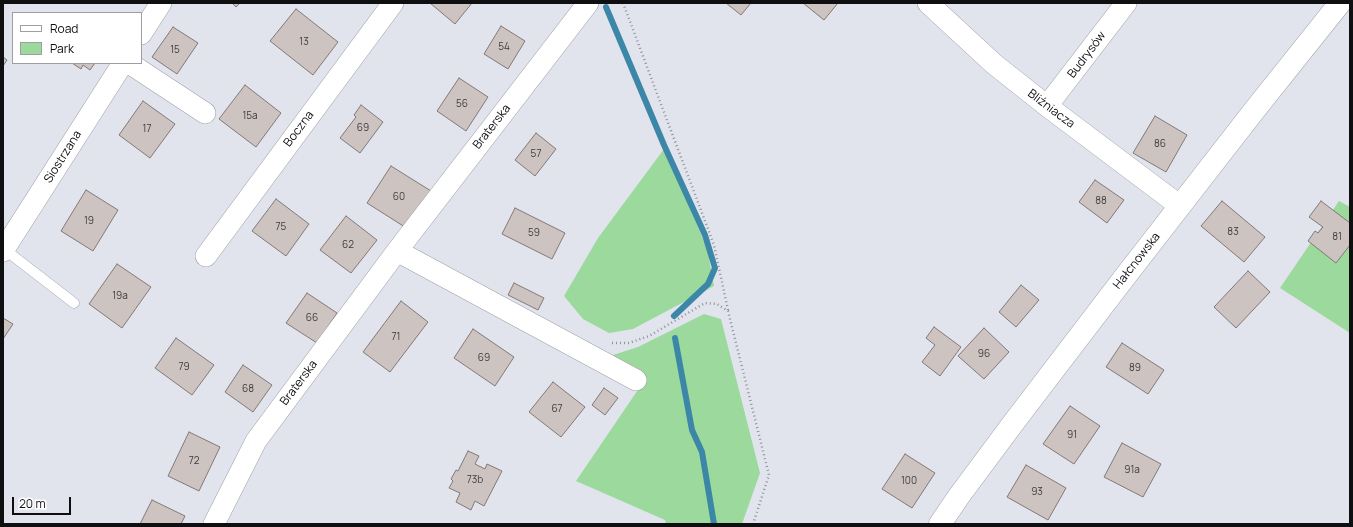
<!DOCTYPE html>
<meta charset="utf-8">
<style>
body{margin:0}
#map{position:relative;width:1353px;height:527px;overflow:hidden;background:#e1e4ed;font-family:Manrope,sans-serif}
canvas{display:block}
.frame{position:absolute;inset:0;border:4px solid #0f0f12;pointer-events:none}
.legend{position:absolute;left:12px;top:12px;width:130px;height:52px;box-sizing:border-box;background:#fff;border:1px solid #9f9fa0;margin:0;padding:5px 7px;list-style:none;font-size:12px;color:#0f0f12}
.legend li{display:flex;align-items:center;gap:8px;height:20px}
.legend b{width:20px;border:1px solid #9f9fa0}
.scale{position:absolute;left:12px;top:497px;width:59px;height:18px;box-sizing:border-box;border:2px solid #0f0f12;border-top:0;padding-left:5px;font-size:12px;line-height:14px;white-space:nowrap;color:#0f0f12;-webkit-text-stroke:3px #fff;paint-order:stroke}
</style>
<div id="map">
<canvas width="1353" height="527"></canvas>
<div class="frame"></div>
<ul class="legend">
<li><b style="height:5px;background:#fff"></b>Road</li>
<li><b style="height:11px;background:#9cd99d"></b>Park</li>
</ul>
<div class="scale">20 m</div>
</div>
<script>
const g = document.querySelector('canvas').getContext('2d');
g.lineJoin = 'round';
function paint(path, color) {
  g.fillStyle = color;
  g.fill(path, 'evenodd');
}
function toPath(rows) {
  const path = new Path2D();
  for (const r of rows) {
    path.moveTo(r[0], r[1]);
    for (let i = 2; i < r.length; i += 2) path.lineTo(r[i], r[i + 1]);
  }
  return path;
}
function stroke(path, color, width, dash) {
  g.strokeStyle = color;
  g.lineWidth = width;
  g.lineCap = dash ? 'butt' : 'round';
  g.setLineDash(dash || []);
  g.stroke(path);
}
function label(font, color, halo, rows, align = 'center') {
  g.font = font + ' Manrope,sans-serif';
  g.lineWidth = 3.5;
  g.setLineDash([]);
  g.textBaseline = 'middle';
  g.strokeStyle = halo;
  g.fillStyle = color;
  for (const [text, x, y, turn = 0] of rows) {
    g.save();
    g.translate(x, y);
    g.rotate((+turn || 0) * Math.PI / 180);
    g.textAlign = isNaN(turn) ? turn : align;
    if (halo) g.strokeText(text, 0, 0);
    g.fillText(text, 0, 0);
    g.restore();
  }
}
paint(toPath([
 [664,149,707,248,714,286,633,329,609,333,583,319,564,296,598,238],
 [1339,201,1350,207,1350,333,1280,288],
 [704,314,721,319,760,473,742,524,666,524,665,520,576,481,646,378,610,356,638,347]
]), '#9cd99d');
stroke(toPath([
 [606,7,664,145,705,235,715,268,708,284,674,316],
 [675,338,692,430,702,452,714,524]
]), '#3c86a7', 6);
const building = toPath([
 [232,3,240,3,236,7,232,3],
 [430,3,472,3,455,24,430,3],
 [726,3,751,3,741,15,726,3],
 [803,3,838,3,824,20,803,3],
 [296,9,338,42,313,75,270,41,296,9],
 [501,26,525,41,508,69,484,54,501,26],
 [173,27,198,43,177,74,152,57,173,27],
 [3,57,7,60,3,66,3,57],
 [72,63,95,63,90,70,83,65,81,69,72,63],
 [459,78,488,97,466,131,437,111,459,78],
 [245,85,281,113,256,147,219,119,245,85],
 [143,101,175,124,150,158,119,135,143,101],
 [361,105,383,122,360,153,340,138,356,117,354,115,361,105],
 [1155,116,1187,135,1166,172,1133,153,1155,116],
 [536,133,556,149,535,176,515,160,536,133],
 [391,166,431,191,408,229,367,203,391,166],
 [1095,180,1124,200,1107,223,1079,202,1095,180],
 [86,190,118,210,93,251,61,231,86,190],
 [276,199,309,224,286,256,252,231,276,199],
 [1222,201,1265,237,1244,262,1201,226,1222,201],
 [1321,201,1350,223,1350,245,1336,263,1308,241,1315,231,1318,233,1323,227,1309,217,1321,201],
 [515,208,565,233,552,259,502,234,515,208],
 [346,216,377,240,351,273,320,250,346,216],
 [117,264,151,287,122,328,89,304,117,264],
 [1248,271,1270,292,1236,328,1214,307,1248,271],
 [514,283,544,298,538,310,508,295,514,283],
 [1021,285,1039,300,1016,327,999,312,1021,285],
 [307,293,337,313,317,343,286,323,307,293],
 [401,301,428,322,390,372,363,352,401,301],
 [3,318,13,324,3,339,3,318],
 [934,327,961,347,940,376,922,362,935,345,926,338,934,327],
 [984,328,1009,352,984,379,958,356,984,328],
 [473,329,514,357,495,386,454,358,473,329],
 [176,338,214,365,192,395,155,368,176,338],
 [1122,343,1164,370,1148,394,1106,367,1122,343],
 [243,365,272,385,253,412,225,392,243,365],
 [553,382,585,407,561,437,529,412,553,382],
 [604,388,618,398,605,415,592,405,604,388],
 [1070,406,1100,426,1074,464,1043,444,1070,406],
 [189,432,220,447,199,491,168,476,189,432],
 [1122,443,1161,464,1143,497,1104,477,1122,443],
 [468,451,479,456,475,464,485,469,487,464,502,471,484,506,475,501,471,510,456,502,460,493,449,488,453,481,451,479,456,470,458,471,468,451],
 [905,454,935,473,912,508,882,489,905,454],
 [1026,465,1066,488,1048,520,1007,497,1026,465],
 [152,500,185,516,181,524,140,524,152,500]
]);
paint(building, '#cdc3c1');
stroke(building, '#827876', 1);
const service = toPath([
 [4,249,74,303]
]);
const minor = toPath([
 [928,3,994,64,1047,106,1180,206],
 [141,34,161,3],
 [129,63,205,113],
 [1047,106,1126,3],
 [3,251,123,63],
 [397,251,636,380],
 [206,256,393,3],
 [214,524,256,441,397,251,588,3]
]);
const tertiary = toPath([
 [940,524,959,496,1014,422,1124,278,1253,112,1340,3]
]);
stroke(service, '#9ea1a8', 11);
stroke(minor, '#9ea1a8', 22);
stroke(tertiary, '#9ea1a8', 23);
stroke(toPath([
 [623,3,714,245,728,310],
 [612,343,629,343,649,336,705,303,717,304,728,311,769,475,753,524]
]), '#909299', 2.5, [1, 3]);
stroke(service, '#fff', 10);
stroke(minor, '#fff', 21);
stroke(tertiary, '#fff', 22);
label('10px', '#3e3c3e', null, [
 ["13",304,42],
 ["54",504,47],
 ["15",175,50],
 ["56",462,104],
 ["15a",250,116],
 ["69",363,128],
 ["17",147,129],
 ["86",1160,144],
 ["57",536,154],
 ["60",399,197],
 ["88",1101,201],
 ["19",89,221],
 ["75",281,227],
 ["83",1233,232],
 ["59",534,233],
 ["81",1337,237],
 ["62",348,245],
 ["19a",120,296],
 ["66",312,318],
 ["71",396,337],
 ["96",984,354],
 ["69",484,358],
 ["79",184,367],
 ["89",1135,368],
 ["68",248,389],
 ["67",557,409],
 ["91",1072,435],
 ["72",194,461],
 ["91a",1132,470],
 ["73b",475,480],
 ["100",909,481],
 ["93",1037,492]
]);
label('12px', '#0f0f12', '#fff', [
 ["Budrysów",1087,55,-53],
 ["Bliźniacza",1051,109,37],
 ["Braterska",492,127,-52],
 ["Boczna",299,129,-53],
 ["Siostrzana",63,157,-58],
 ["Hałcnowska",1137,261,-52],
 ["Braterska",299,383,-53]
]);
</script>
